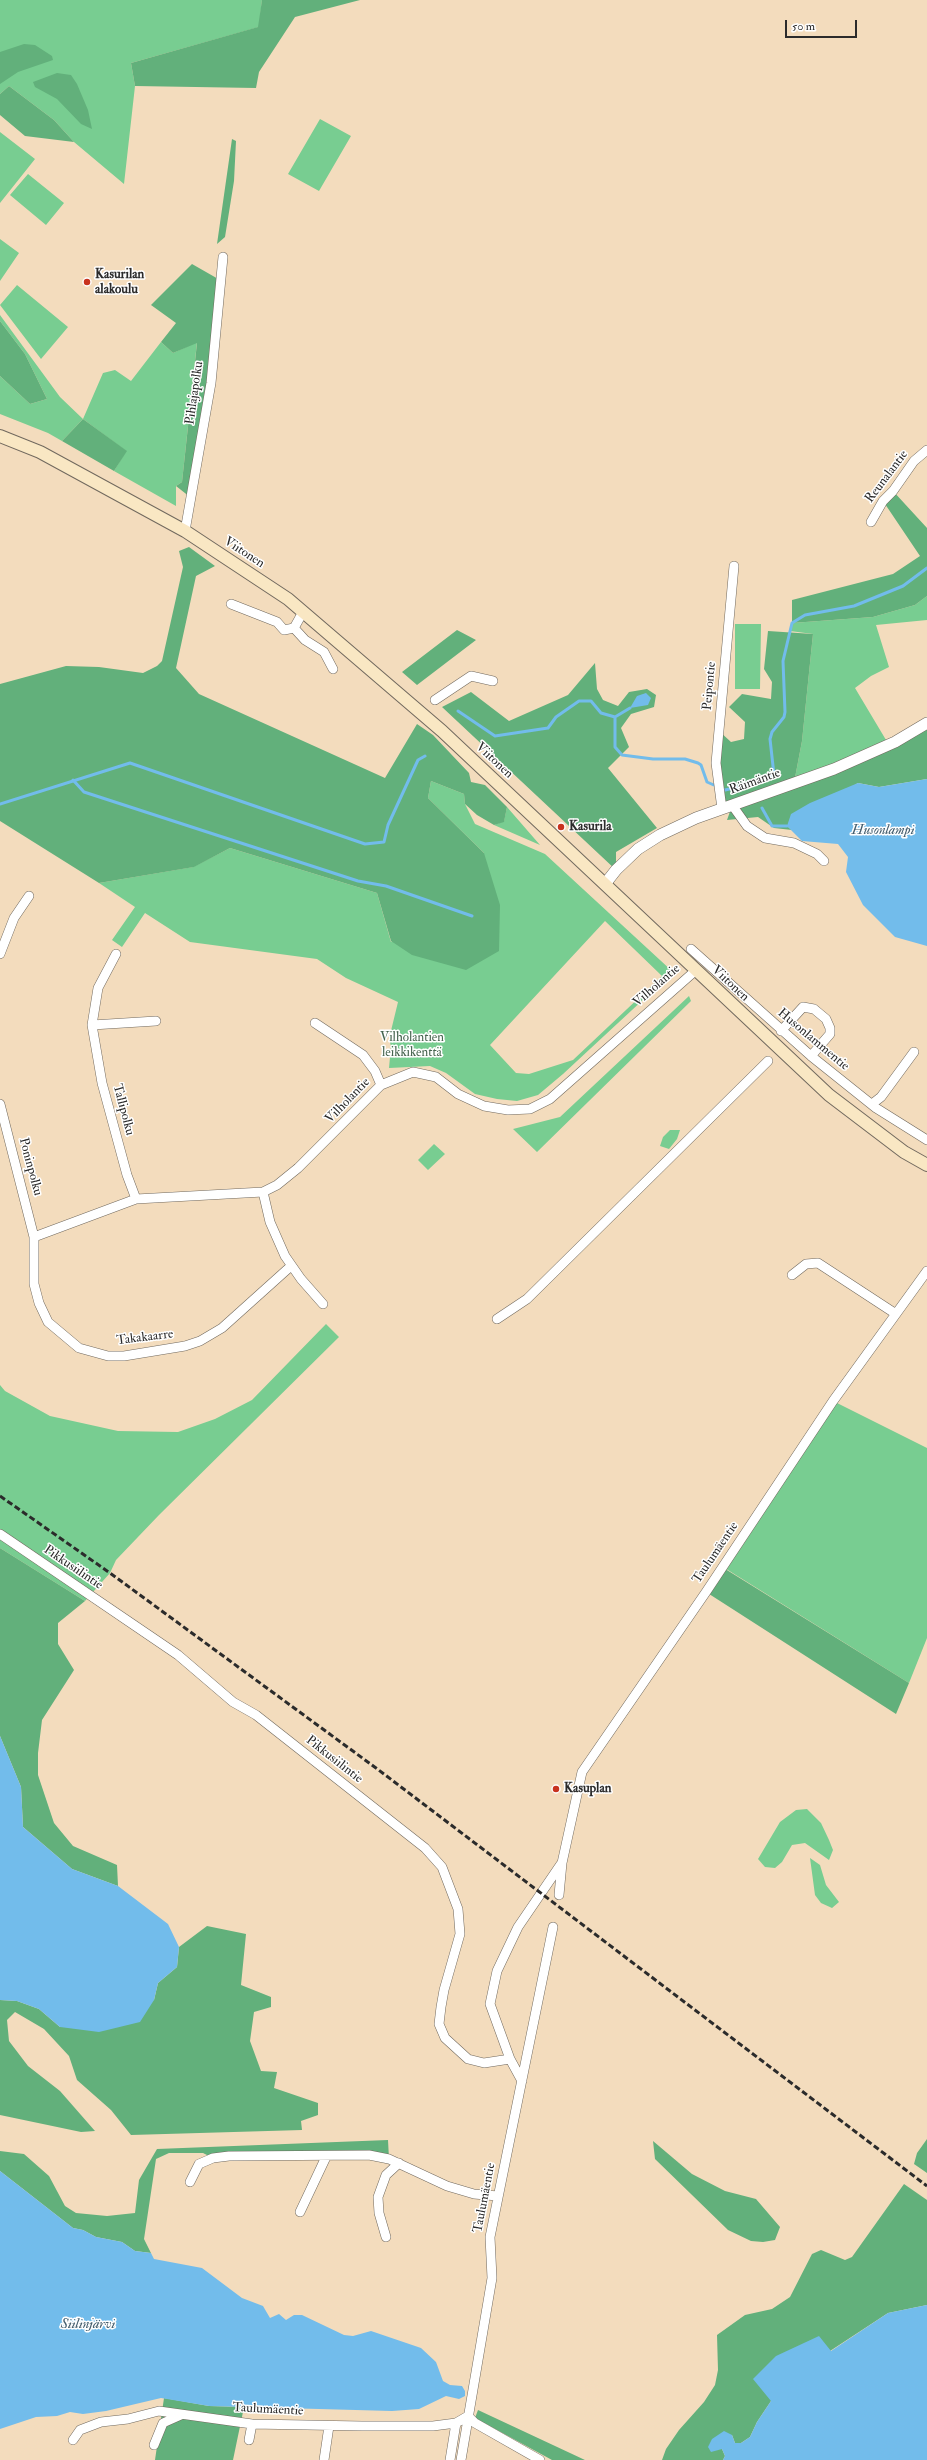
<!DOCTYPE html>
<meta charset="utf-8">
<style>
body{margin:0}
#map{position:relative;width:927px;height:2460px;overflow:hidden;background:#f3dcbd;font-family:"IM FELL Double Pica",serif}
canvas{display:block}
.scale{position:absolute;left:785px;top:20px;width:72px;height:18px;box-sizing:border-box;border:2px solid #2b2b2b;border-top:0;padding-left:5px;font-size:12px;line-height:14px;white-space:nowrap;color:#2b2b2b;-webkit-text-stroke:3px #fff;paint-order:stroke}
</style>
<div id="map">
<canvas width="927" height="2460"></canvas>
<div class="scale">50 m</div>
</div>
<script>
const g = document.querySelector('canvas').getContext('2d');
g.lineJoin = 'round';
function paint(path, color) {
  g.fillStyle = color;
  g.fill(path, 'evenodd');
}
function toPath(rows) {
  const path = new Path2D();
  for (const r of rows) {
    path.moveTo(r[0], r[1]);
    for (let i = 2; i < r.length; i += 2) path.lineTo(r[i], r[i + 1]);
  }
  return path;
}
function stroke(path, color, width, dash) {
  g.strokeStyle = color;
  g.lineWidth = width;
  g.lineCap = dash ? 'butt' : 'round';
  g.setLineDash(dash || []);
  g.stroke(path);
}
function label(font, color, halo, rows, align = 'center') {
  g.font = font + ' "IM FELL Double Pica",serif';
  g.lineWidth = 3;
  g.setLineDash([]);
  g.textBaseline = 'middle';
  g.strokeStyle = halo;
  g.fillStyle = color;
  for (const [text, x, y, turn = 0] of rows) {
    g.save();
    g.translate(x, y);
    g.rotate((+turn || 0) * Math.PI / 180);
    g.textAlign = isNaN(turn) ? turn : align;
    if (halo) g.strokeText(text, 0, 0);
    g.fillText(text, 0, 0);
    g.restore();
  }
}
paint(toPath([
 [0,0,262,0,259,27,131,63,135,86,124,184,74,142,54,120,9,86,0,94],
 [320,119,351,136,319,191,288,174],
 [0,132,35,159,0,203],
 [28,174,64,203,46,225,10,195],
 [0,239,19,253,0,281],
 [17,285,68,327,41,359,0,305],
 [0,315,60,397,83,419,103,373,115,370,131,381,161,342,173,353,197,342,182,482,176,486,176,506,114,471,126,451,83,419,62,441,48,433,0,414,0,376,30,404,47,399,25,354,0,321],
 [927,596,927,620,876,625,889,667,871,676,855,688,889,745,794,783,802,741,813,634,790,631,792,623,873,617,915,605],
 [735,624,761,624,760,689,735,689],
 [431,781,464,794,465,804,475,824,545,854,673,972,563,1074,538,1095,517,1101,497,1099,475,1094,446,1073,430,1066,389,1068,391,1046,389,1039,398,1002,346,978,317,959,190,942,145,913,122,947,112,940,135,907,99,883,193,867,230,848,377,893,391,942,484,853,428,798],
 [605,921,662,976,573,1060,529,1074,516,1073,490,1045],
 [507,807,540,845,494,825,504,821],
 [689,996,691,1001,537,1152,513,1129,560,1117],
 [670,1130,680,1130,677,1139,669,1149,660,1146,663,1137],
 [434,1144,445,1154,428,1170,418,1160],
 [326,1324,339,1337,159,1515,116,1560,110,1573,85,1601,0,1548,0,1385,5,1391,50,1416,118,1431,178,1432,215,1419,252,1400],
 [833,1401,927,1448,927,1638,909,1683,723,1567],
 [807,1809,821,1823,829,1840,833,1850,829,1860,805,1843,792,1845,782,1862,775,1868,765,1867,758,1859,780,1822,796,1810],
 [810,1858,820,1865,826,1885,839,1902,832,1908,821,1903,815,1895]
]), '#78cd91');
paint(toPath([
 [262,0,360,0,295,17,259,72,256,88,135,86,131,63,258,27],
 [24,44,35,45,52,56,53,60,18,72,0,84,0,52],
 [57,73,71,75,77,84,88,110,92,129,81,124,57,99,35,87,33,82],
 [9,86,54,120,74,142,25,136,0,115,0,94],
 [232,139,236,141,234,181,225,237,217,244],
 [192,264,220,280,211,383,190,497,176,486,182,482,197,343,173,353,161,342,176,323,151,305],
 [0,321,25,354,47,399,30,404,0,376],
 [83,419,127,451,114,471,62,441],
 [893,491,927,528,927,596,915,605,873,617,792,623,792,600,893,574,920,556,883,501],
 [189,547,215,566,196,576,176,668,199,694,385,778,417,724,433,735,469,773,471,782,485,785,507,807,504,822,494,825,477,815,465,804,464,794,431,781,428,798,484,853,500,905,499,951,466,970,412,955,391,941,377,893,230,848,194,867,99,883,0,821,0,684,66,666,99,667,143,673,157,666,162,661,183,567,179,551],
 [457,630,476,640,417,685,402,672],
 [768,631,813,634,802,741,794,783,927,723,927,779,879,787,858,783,787,826,792,830,774,828,758,817,727,820,732,806,722,809,719,731,731,742,744,739,745,722,729,707,742,694,771,699,772,682,764,669],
 [595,663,597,689,603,700,618,706,629,692,647,689,656,695,654,707,631,714,621,728,629,747,608,768,657,828,616,852,616,870,442,707,471,692,509,721,568,695],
 [0,1548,85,1601,58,1623,58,1644,74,1670,42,1720,38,1753,38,1775,54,1823,73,1846,117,1865,118,1886,72,1869,23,1827,21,1787,0,1736],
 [722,1567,909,1683,896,1714,706,1592],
 [207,1926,246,1934,241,1985,271,1997,271,2007,254,2012,250,2041,261,2071,277,2072,274,2088,318,2103,318,2115,301,2121,302,2130,131,2135,111,2110,77,2080,69,2056,44,2029,15,2012,7,2020,9,2041,28,2066,60,2091,95,2131,81,2132,0,2115,0,2000,17,2001,39,2009,60,2027,154,2000,158,1983,177,1967,179,1947],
 [927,2139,927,2173,914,2164,917,2153],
 [388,2140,389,2159,213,2158,203,2153,169,2153,156,2159,144,2239,151,2253,135,2251,122,2242,96,2237,83,2230,73,2228,0,2171,0,2151,24,2154,49,2176,65,2206,76,2213,107,2216,135,2213,139,2180,157,2149],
 [653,2141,692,2174,725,2191,756,2199,780,2227,775,2240,763,2242,751,2241,728,2230,655,2159],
 [904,2184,927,2200,927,2305,888,2313,830,2351,771,2401,757,2422,750,2437,741,2443,735,2443,732,2435,722,2449,725,2456,723,2460,662,2460,666,2449,679,2430,704,2402,715,2385,718,2370,717,2335,745,2315,772,2309,790,2297,812,2254,821,2250,845,2260,852,2257],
 [164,2398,209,2406,244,2407,233,2460,155,2460],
 [478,2410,585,2460,552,2460,475,2418]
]), '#62b07b');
paint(toPath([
 [646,693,651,698,648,705,630,708,637,696],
 [927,779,927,946,895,937,863,905,846,872,848,857,838,844,802,841,787,826,791,814,810,803,858,783,879,787],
 [0,1736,21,1787,23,1827,72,1869,118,1886,168,1924,179,1947,177,1967,158,1983,154,2000,140,2022,99,2032,60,2027,39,2009,17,2001,0,2000],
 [0,2171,73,2228,83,2230,96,2237,122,2242,135,2251,151,2253,154,2259,202,2268,242,2298,263,2306,270,2318,279,2314,286,2320,294,2315,302,2315,344,2335,353,2336,371,2331,421,2348,436,2362,443,2381,450,2385,462,2386,465,2391,465,2396,459,2399,446,2396,419,2409,392,2411,209,2406,161,2398,106,2411,83,2414,70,2412,57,2416,36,2417,0,2429],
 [927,2305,927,2460,723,2460,725,2456,722,2449,711,2452,708,2447,712,2439,724,2431,732,2435,735,2443,741,2443,750,2437,757,2422,771,2401,753,2379,776,2356,819,2336,831,2351,888,2313]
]), '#72bceb');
stroke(toPath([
 [458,711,495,736,548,728,556,717,579,701,591,701,601,713,615,717,615,747,622,755,653,759,685,759,698,763,701,765,707,782,725,790,752,784,774,775,770,739,772,732,784,717,785,712,783,661,792,623,805,615,854,606,903,586,927,568],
 [615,717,630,708],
 [73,780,84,792,358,881,386,886,472,916],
 [0,804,130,763,365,844,384,842,388,825,418,760,425,756],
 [762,808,772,826,787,826]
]), '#72bceb', 3);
const minor = toPath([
 [871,522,883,501,893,491,914,461,927,450],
 [185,531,211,383,223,257],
 [231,604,277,622,284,630,294,628],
 [303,612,294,628,305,640,324,652,333,669],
 [435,700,471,676,493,681],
 [732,805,747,826,765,838,794,843,817,854,824,861],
 [722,809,716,763,734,566],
 [691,949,811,1056,876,1108,927,1140],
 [0,954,14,918,29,896],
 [116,954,98,988,92,1025,102,1083,127,1175,136,1199],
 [315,1023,363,1055,375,1071,381,1085],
 [92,1025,156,1021],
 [781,1031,803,1007,814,1009,826,1019,830,1028,830,1034,811,1056],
 [0,1104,34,1237,34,1284,39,1303,48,1322,79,1348,108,1356,124,1356,185,1346,200,1341,222,1328,291,1266],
 [872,1104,881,1097,914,1052],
 [263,1192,270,1222,285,1256,301,1279,323,1304],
 [34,1237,136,1199,263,1192,277,1185,298,1168,381,1085,413,1072,436,1077,458,1094,484,1106,508,1110,530,1109,550,1099,695,971],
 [792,1275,806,1264,818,1263,896,1314],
 [497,1319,527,1299,768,1061],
 [0,1534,178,1655,233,1702,256,1715,425,1848,442,1867,458,1909,460,1934,444,1990,441,2007,439,2024,445,2038,468,2059,484,2063,510,2059],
 [559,1895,562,1863,582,1772,706,1592,833,1401,927,1271],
 [522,2081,510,2059,490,2004,497,1971,518,1927,561,1864],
 [190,2182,199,2164,213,2158,229,2156,369,2155,389,2159,447,2186,474,2194,498,2196],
 [300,2212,326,2157],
 [386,2237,379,2213,378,2197,386,2175,399,2163],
 [73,2440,80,2430,101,2422,128,2419,159,2411,252,2424,362,2426,433,2426,456,2423,468,2416,475,2423,540,2460],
 [249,2440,252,2424],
 [154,2445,163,2423,181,2415],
 [324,2460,329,2426],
 [450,2460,456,2423],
 [461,2460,492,2278,490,2237,553,1927]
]);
const tertiary = toPath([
 [605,884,616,870,638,849,660,835,696,818,834,769,895,742,927,723]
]);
const secondary = toPath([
 [0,436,40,452,185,531,288,599,442,731,829,1095,904,1152,927,1165]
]);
stroke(minor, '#71695e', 10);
stroke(tertiary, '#71695e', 12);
stroke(secondary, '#71695e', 14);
stroke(minor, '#fff', 9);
stroke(tertiary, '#fff', 11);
stroke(secondary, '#f9e7c3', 12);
stroke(toPath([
 [0,1496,110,1573,376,1768,927,2186]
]), '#2b2b2b', 3, [6, 3]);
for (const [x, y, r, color] of [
 [87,282,4,"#c8321e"],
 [561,827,4,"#c8321e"],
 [556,1789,4,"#c8321e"]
]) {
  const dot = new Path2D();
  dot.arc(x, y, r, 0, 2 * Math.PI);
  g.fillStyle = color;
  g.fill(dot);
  stroke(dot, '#fff', 1.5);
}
label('bold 13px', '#2b2b2b', '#fff', [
 ["Kasurilan",95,275],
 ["alakoulu",95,290],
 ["Kasurila",569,827],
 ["Kasuplan",564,1789]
], 'left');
label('13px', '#2b2b2b', '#fff', [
 ["Pihlajapolku",195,393,-82],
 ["Reunalantie",887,477,-53],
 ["Viitonen",244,553,33],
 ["Peipontie",710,686,-85],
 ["Viitonen",494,761,43],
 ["Räimäntie",755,782,-20],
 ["Viitonen",730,984,43],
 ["Vilholantie",657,986,-41],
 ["Husonlammentie",813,1040,40],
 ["Vilholantie",348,1101,-46],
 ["Tallipolku",123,1110,75],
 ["Poninpolku",30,1167,75],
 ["Takakaarre",145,1338,-7],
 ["Taulumäentie",716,1553,-56],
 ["Pikkusiilintie",73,1568,34],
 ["Pikkusiilintie",334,1760,38],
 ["Taulumäentie",485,2198,-79],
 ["Taulumäentie",268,2410,3]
]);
label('13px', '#46644f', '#fff', [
 ["Vilholantien",412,1038],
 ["leikkikenttä",412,1053]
]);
label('italic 14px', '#445e6e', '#fff', [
 ["Husonlampi",883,831],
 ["Siilinjärvi",88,2325]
]);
</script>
